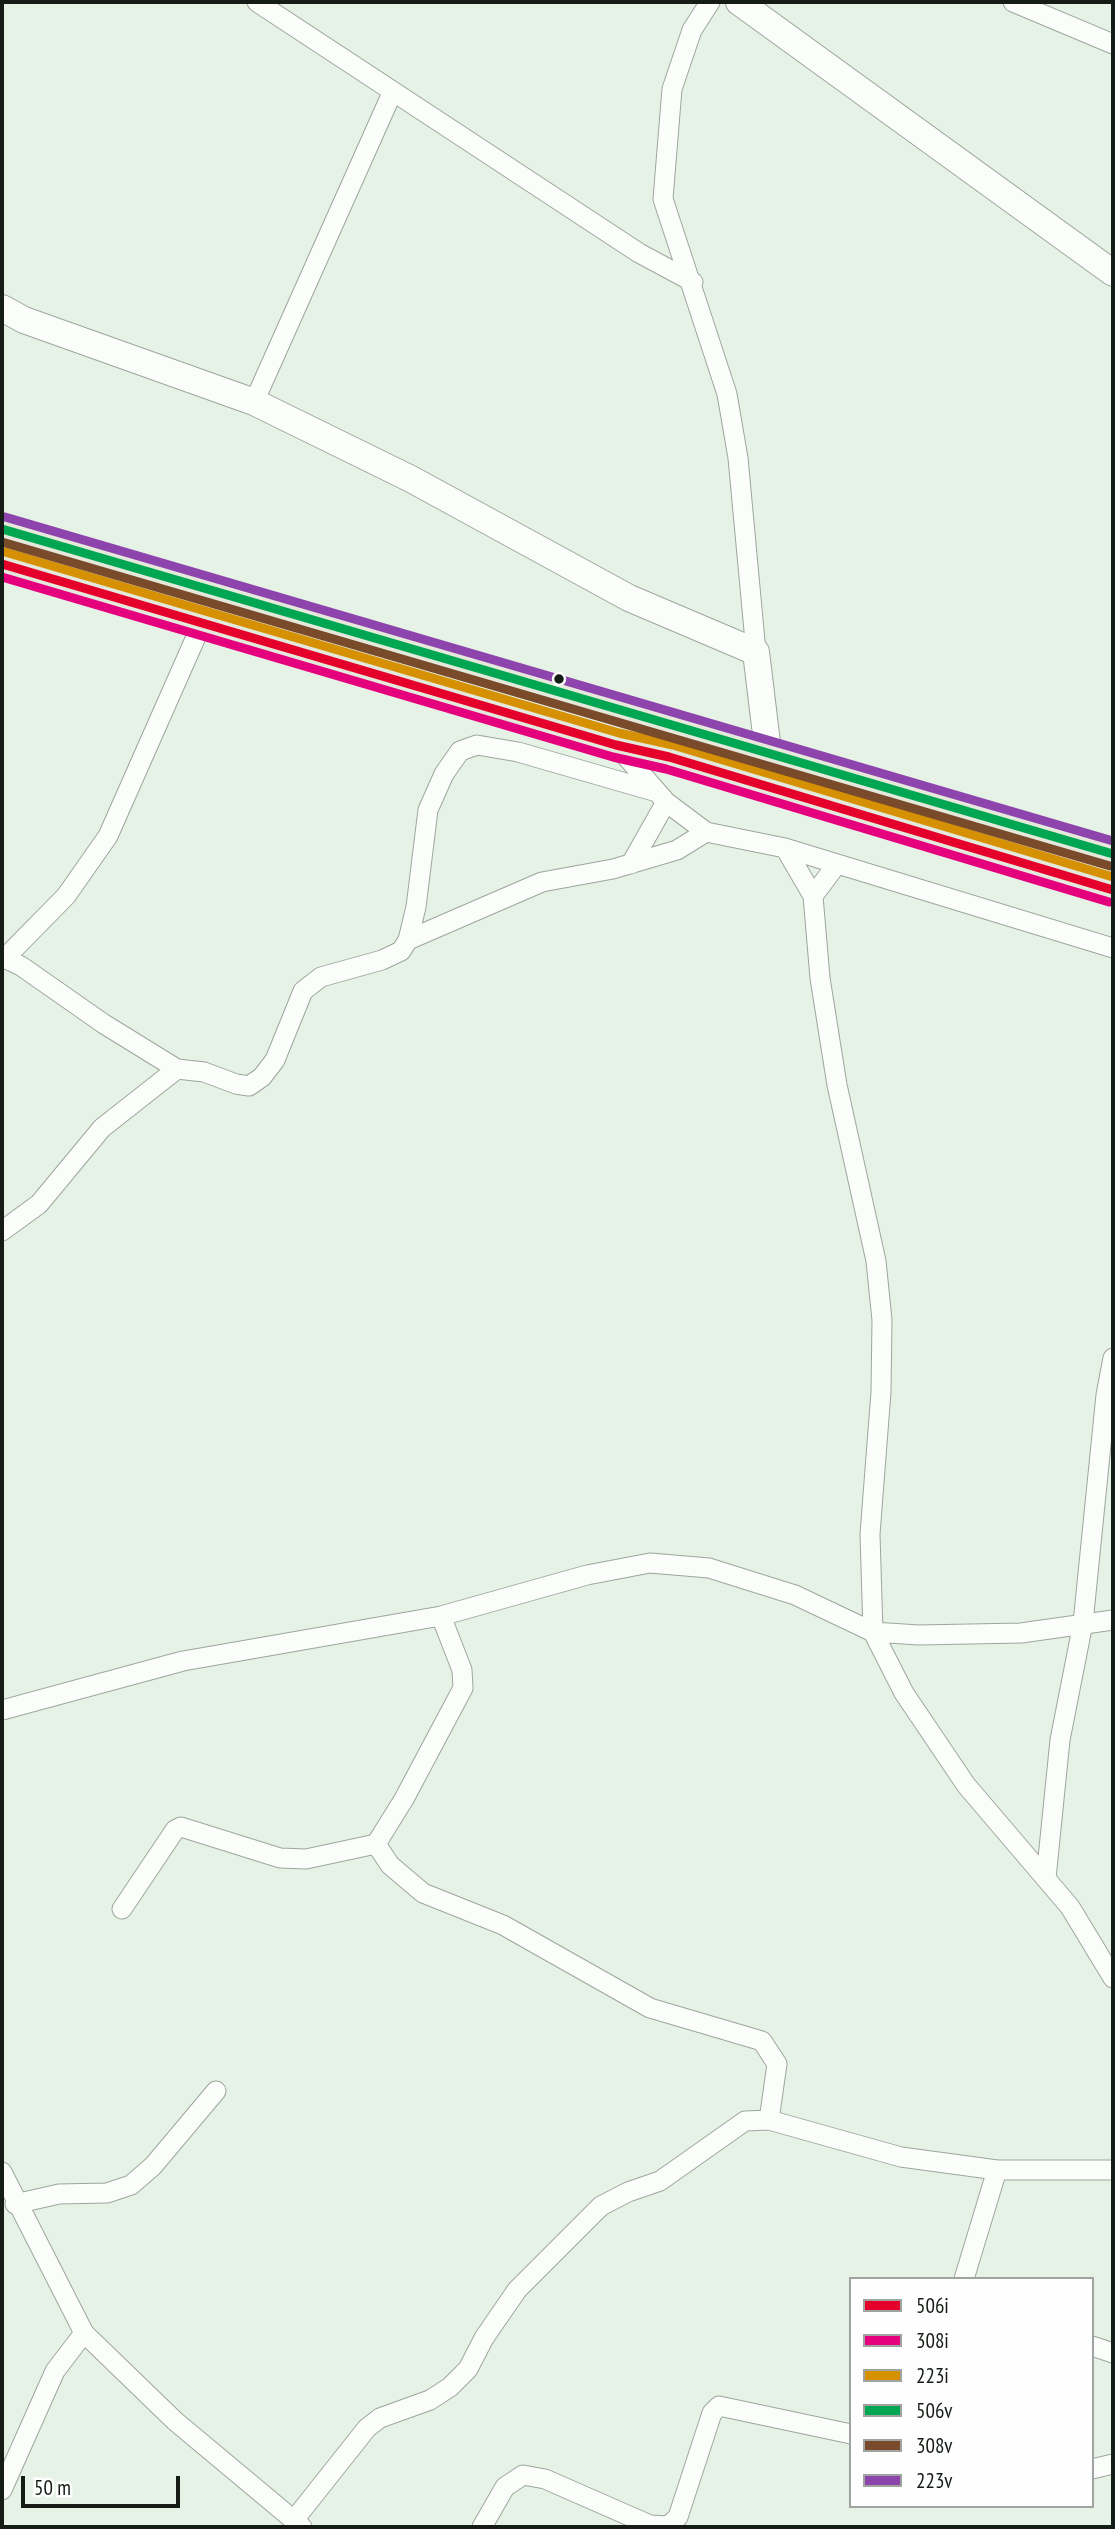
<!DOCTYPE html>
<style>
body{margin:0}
#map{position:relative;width:1115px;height:2529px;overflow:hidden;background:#e7f2e7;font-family:"PT Sans Narrow",sans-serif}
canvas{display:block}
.frame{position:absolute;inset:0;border:4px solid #141c15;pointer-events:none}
.legend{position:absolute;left:849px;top:2277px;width:245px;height:231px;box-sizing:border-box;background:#fefefe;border:2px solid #a0a4a1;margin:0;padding:9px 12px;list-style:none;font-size:21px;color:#141c15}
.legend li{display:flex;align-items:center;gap:14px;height:35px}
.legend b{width:35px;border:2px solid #a0a4a1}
.scale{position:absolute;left:21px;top:2476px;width:159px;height:32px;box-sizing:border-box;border:4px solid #141c15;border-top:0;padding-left:9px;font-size:21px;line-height:24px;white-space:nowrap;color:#141c15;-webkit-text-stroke:5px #fefefe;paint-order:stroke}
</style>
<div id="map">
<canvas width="1115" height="2529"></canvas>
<div class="frame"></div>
<ul class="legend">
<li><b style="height:9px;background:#e4002b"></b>506i</li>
<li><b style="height:9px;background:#e5007d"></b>308i</li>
<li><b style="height:9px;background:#d59103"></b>223i</li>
<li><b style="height:9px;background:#00a651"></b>506v</li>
<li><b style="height:9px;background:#7a4b2a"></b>308v</li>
<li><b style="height:9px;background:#8e44ad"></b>223v</li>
</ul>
<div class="scale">50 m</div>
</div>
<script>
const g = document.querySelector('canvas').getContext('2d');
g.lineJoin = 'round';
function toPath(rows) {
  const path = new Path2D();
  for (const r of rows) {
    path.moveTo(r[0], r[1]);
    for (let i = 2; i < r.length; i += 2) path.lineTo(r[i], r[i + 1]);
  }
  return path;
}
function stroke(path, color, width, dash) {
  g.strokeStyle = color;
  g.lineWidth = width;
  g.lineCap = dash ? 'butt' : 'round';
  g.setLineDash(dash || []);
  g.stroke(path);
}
const street = toPath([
 [257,2,639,253,693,282],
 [710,2,692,30,672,89,663,199,727,394,738,458,756,652],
 [1013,2,1113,44],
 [254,402,392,93],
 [617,746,666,802,706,832,785,848,1113,948],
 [785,848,813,896,820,978,837,1085,876,1261,882,1320,881,1392,870,1534,873,1632,904,1693,966,1785,1070,1907,1113,1978],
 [631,864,666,802],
 [813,896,837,864],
 [408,940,542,882,613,869,677,850,706,832],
 [2,957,21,966,104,1024,177,1069,204,1072,236,1084,249,1086,262,1077,275,1060,303,991,321,977,382,960,401,951,408,940,416,907,428,810,444,774,460,751,477,745,518,752,657,792],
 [5,958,66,896,108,836,203,621],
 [2,1231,39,1204,102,1128,177,1069],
 [2,1710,183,1661,441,1616,587,1575,650,1563,709,1568,795,1595,873,1632,919,1635,1021,1633,1113,1620],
 [376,1844,390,1865,423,1893,503,1925,650,2008,762,2041,777,2064,769,2120],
 [1046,1878,1060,1740,1083,1623,1106,1395,1113,1358],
 [122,1909,175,1830,181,1827,280,1858,306,1859,376,1844,404,1799,463,1688,462,1670,441,1616],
 [2,2172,84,2333,175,2421,302,2527],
 [15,2204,59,2194,107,2193,131,2185,153,2166,216,2091],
 [964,2279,997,2170],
 [1092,2346,1113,2353],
 [1092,2469,1113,2464],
 [2,2490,55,2371,84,2333],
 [294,2520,367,2428,380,2418,430,2400,450,2387,468,2369,484,2338,517,2290,601,2206,628,2192,660,2181,745,2121,769,2120,901,2157,997,2170,1113,2170],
 [482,2527,505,2487,523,2475,545,2479,650,2525,668,2526,678,2517,712,2413,719,2406,851,2434]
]);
const secondary = toPath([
 [739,2,1113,273],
 [2,308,24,320,254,402,411,479,629,598,756,652,768,751]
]);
const primary = toPath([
 [2,529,1113,854],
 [2,564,616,745,669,757,1113,890]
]);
stroke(street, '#9da69d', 21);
stroke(secondary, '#9da69d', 28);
stroke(primary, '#c7cdc7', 32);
stroke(street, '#fbfdfb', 19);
stroke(secondary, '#fbfdfb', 26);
stroke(primary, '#e5e9dc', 30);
stroke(toPath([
 [2,564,616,745,669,757,1113,890]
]), '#e4002b', 9);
stroke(toPath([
 [2,577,613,757,666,769,1109,902]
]), '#e5007d', 9);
stroke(toPath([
 [5,552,619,733,673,745,1113,877]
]), '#d59103', 9);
stroke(toPath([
 [2,529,1113,854]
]), '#00a651', 9);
stroke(toPath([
 [2,542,1110,866]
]), '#7a4b2a', 9);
stroke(toPath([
 [5,517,1113,841]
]), '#8e44ad', 9);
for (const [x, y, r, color] of [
 [559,679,6,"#141c15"]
]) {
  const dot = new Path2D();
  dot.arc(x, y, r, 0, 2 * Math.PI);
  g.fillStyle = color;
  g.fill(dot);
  stroke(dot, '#fefefe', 2.5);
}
</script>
